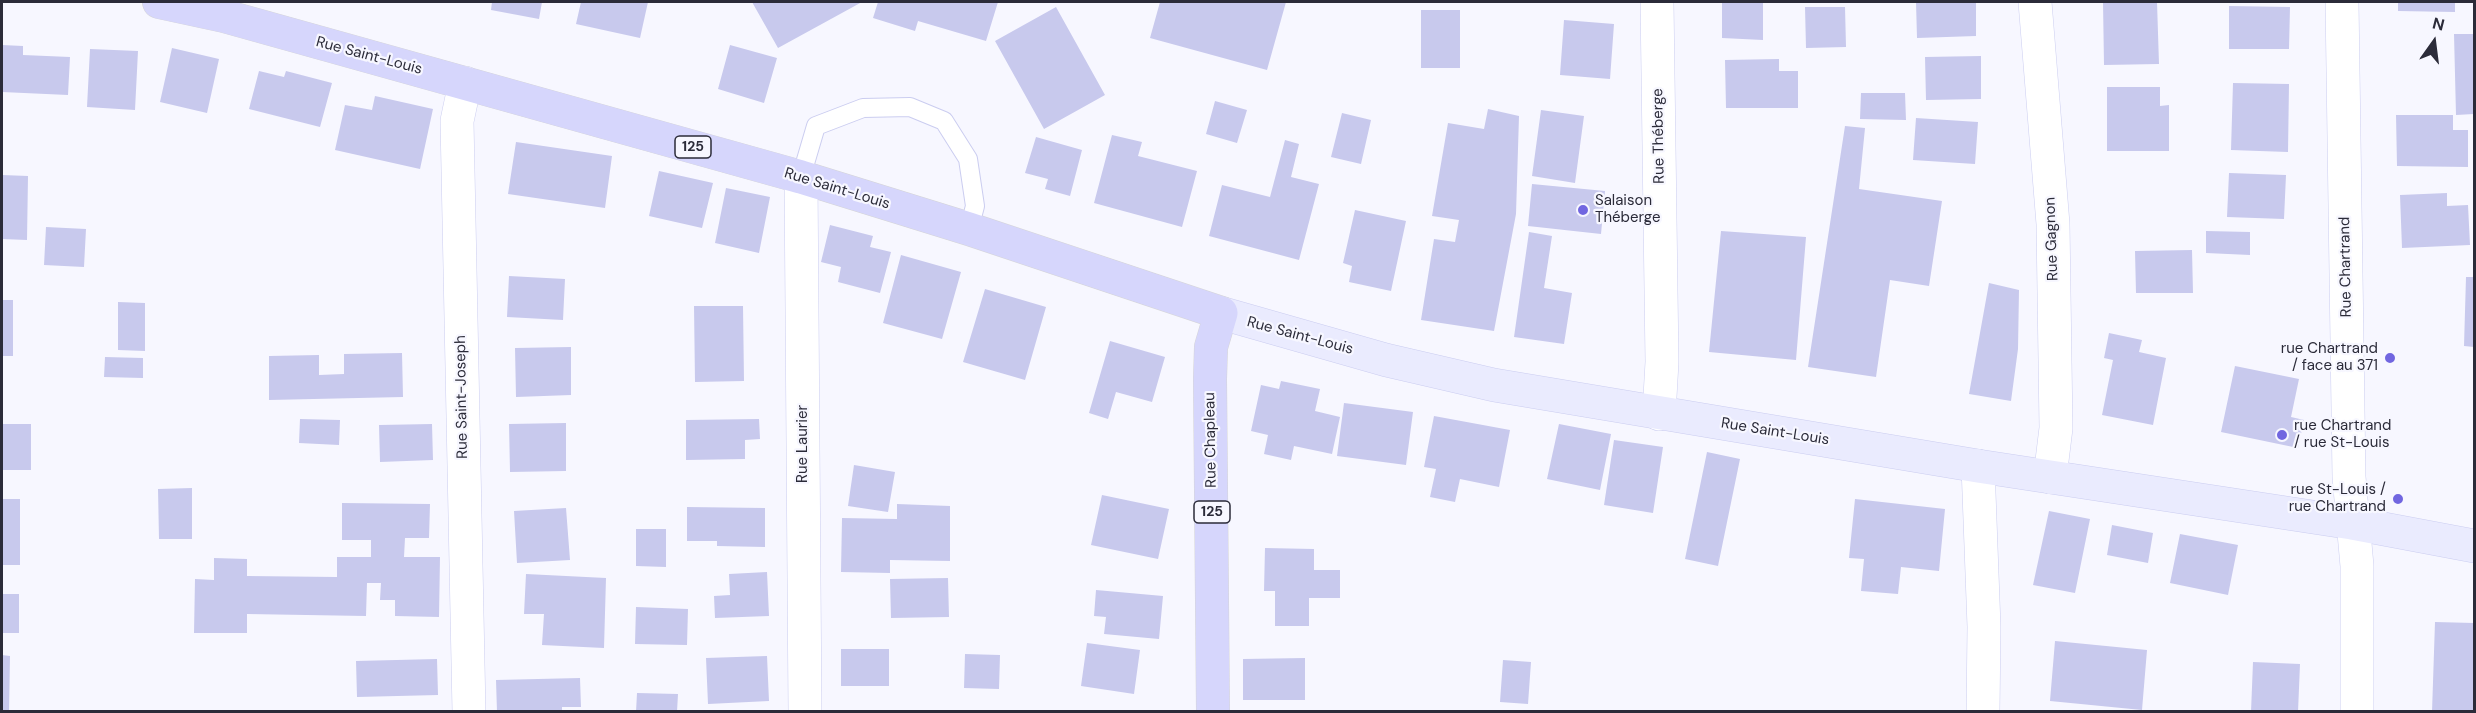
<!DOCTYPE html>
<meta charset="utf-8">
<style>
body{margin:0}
#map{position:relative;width:2476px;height:713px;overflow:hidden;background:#f7f7ff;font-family:"DM Sans",sans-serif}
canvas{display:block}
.frame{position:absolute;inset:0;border:3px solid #2b2b39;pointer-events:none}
.north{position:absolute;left:2404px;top:12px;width:60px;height:60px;-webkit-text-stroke:4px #f7f7ff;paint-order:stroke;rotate:14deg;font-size:16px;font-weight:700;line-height:24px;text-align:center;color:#2b2b39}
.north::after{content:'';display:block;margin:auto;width:21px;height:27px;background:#2b2b39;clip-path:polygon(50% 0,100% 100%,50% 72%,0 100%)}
</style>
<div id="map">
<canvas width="2476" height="713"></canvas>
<div class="frame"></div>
<div class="north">N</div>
</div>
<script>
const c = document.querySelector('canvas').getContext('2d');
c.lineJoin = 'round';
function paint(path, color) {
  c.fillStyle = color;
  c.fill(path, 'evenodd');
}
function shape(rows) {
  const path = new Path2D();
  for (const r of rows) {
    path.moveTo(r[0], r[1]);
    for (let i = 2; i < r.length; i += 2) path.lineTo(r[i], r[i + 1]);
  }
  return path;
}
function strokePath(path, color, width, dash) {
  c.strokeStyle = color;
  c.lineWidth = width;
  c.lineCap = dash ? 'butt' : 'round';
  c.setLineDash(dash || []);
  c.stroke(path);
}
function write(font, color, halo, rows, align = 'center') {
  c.font = font + ' "DM Sans",sans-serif';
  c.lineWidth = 4.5;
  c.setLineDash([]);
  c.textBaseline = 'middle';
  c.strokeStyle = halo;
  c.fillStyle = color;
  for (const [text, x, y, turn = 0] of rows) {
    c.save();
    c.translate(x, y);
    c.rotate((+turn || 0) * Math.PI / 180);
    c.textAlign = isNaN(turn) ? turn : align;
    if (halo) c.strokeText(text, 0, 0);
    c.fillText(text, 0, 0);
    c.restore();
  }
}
paint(shape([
 [492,2,542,2,539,19,491,10],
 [581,2,648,2,640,38,576,24],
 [752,2,862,2,778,48],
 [878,2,998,2,986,41,918,21,915,31,873,18],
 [1160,2,1286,2,1267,70,1150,38],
 [1722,2,1763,2,1763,40,1722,38],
 [1916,2,1976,2,1976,36,1917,38],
 [2103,2,2157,2,2159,64,2104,65],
 [2398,2,2455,2,2455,12,2398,11],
 [2229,6,2290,7,2289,49,2229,49],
 [1056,7,1105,95,1044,129,995,41],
 [1805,7,1845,7,1846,47,1806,48],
 [1421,10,1460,10,1460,68,1421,68],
 [1564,20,1614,24,1610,79,1560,75],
 [2454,34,2474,34,2474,114,2456,115],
 [2,45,23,46,23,55,70,57,68,95,2,92],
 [730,45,777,58,764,103,718,89],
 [172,48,219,59,207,113,160,102],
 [90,49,138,51,135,110,87,107],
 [1981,56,1981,99,1926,100,1925,57],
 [1779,59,1779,71,1798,71,1798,108,1726,108,1725,60],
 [259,71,284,77,286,71,332,83,320,127,249,109],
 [2233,83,2289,84,2288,152,2231,150],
 [2107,87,2160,87,2160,106,2169,105,2169,151,2107,151],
 [1861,93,1905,93,1906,120,1860,119],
 [375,96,433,109,420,169,335,150,345,105,372,110],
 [1215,101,1247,110,1237,143,1206,134],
 [1488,109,1519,116,1516,214,1494,331,1421,320,1434,239,1455,242,1459,220,1432,216,1448,123,1484,129],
 [1541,110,1584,116,1575,183,1532,176],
 [1342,113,1371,120,1361,164,1331,157],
 [2396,115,2453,115,2453,130,2468,130,2468,167,2397,166],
 [1916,118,1978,122,1975,164,1913,160],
 [1845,126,1865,128,1859,189,1942,201,1929,286,1890,280,1876,377,1808,367],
 [1112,135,1142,142,1138,156,1197,171,1182,227,1094,203],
 [1036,137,1082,150,1070,196,1045,189,1048,179,1025,173],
 [1285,140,1299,144,1291,177,1319,184,1299,260,1209,236,1222,185,1270,197],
 [516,142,612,156,605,208,508,194],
 [659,171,713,183,702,228,649,216],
 [2229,173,2286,175,2284,219,2227,217],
 [2,175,28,176,27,240,2,239],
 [1532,184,1605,191,1601,234,1528,226],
 [726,188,770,197,759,253,715,243],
 [2447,193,2447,206,2468,205,2470,245,2402,248,2400,195],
 [1355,210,1406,221,1391,291,1349,282,1352,266,1343,263],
 [830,225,873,236,870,247,891,252,880,293,838,282,841,267,821,262],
 [46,227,86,229,84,267,44,265],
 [1721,231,1806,237,1796,360,1709,352],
 [2206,231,2250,232,2250,255,2206,253],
 [1529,232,1552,236,1544,288,1572,293,1564,344,1514,337],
 [2192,250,2193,293,2136,293,2135,251],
 [901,255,961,272,942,339,883,323],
 [509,276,565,279,563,320,507,317],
 [2466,277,2474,277,2474,347,2464,346],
 [1989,283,2019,290,2018,349,2011,401,1969,394],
 [985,289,1046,307,1025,380,963,362],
 [2,300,13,300,13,356,2,356],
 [118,302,145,303,145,351,118,350],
 [694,306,743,306,744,381,695,382],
 [2109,333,2142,340,2139,352,2166,358,2153,425,2102,415,2113,360,2104,358],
 [1110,341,1165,357,1152,402,1116,392,1108,419,1089,413],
 [571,347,571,395,516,397,515,348],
 [402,353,403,397,269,400,269,356,319,355,319,375,344,374,344,354],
 [105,357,143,358,143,378,104,377],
 [2235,366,2299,379,2291,417,2304,420,2298,448,2221,432],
 [1281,381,1320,389,1315,411,1340,417,1332,454,1294,446,1291,460,1264,454,1268,435,1251,431,1261,385,1279,389],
 [1344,403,1413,412,1406,465,1337,456],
 [1434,416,1510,430,1499,487,1460,479,1455,502,1430,497,1436,469,1424,467],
 [300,419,340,420,339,445,299,443],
 [759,419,760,439,745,440,745,459,686,460,686,420],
 [566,423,566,471,510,472,509,424],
 [2,424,31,424,31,470,2,470],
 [432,424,433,460,380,462,379,425],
 [1559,424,1611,434,1600,490,1547,479],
 [1614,440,1663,447,1653,513,1604,505],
 [1707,452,1740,459,1718,566,1685,559],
 [854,465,895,472,888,512,848,506],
 [192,488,192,539,159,539,158,489],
 [1102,495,1169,509,1158,559,1091,545],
 [2,499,20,499,20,565,2,565],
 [1855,499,1945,509,1939,571,1901,567,1898,594,1861,591,1864,559,1849,558],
 [342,503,430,504,429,538,405,538,404,557,440,557,439,617,395,616,395,600,380,600,381,583,367,583,366,616,247,614,247,633,194,633,195,579,214,580,214,558,247,559,247,576,337,577,337,557,371,557,371,540,342,540],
 [897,504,950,506,950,561,890,560,890,573,841,572,842,518,897,519],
 [687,507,765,508,765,547,717,546,717,541,687,541],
 [566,508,570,560,517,563,514,511],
 [2049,511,2090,519,2075,593,2033,585],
 [2112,525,2153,533,2148,563,2107,555],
 [636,529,666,529,666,567,636,566],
 [2180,534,2238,545,2228,595,2170,583],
 [1265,548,1314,549,1314,570,1340,570,1340,598,1309,598,1309,626,1275,626,1275,591,1264,591],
 [767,572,769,616,715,618,714,596,730,595,729,574],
 [526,574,606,578,604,648,542,645,544,614,524,614],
 [948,578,949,617,891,618,890,579],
 [1096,590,1163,596,1159,639,1104,634,1106,617,1094,616],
 [2,594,19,594,19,633,2,633],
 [636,607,688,609,687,645,635,644],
 [2435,622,2474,623,2474,712,2432,712],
 [2055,641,2147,650,2142,710,2050,701],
 [1087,643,1140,650,1134,694,1081,686],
 [841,649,889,649,889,686,841,686],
 [965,654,1000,655,999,689,964,688],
 [2,655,10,656,9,712,2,712],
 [767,656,769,701,708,704,706,658],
 [1305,658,1305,700,1243,700,1243,659],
 [437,659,438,695,357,697,356,661],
 [1503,660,1531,662,1528,704,1500,702],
 [2253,662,2300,664,2298,712,2251,712],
 [580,678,581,707,562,707,562,712,497,712,496,680],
 [637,693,678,694,677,712,636,712]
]), '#c8c9ed');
const service = shape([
 [801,177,816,126,863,108,910,107,944,121,968,159,975,206,969,229]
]);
const minor = shape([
 [1657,2,1662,362,1659,414],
 [2035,2,2053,224,2056,428,2050,477],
 [2342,2,2349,477,2357,566,2357,712],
 [465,83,457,121,469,712],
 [801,177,805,712],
 [1978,466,1984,627,1983,712]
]);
const secondary = shape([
 [1221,313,1386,360,1494,385,1978,466,2352,523,2474,546]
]);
const primary = shape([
 [159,2,224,16,801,177,969,229,1221,313,1211,347,1210,379,1213,712]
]);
strokePath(service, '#cbcdf0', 20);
strokePath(minor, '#cbcdf0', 34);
strokePath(secondary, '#cbcdf0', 34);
strokePath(primary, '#d5d5d7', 34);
strokePath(service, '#fff', 18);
strokePath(minor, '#fff', 33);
strokePath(secondary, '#eaebfe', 33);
strokePath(primary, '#d6d6fc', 33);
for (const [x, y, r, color] of [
 [1583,210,6,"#7166e0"],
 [2390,358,6,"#7166e0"],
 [2282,435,6,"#7166e0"],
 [2398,499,6,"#7166e0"]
]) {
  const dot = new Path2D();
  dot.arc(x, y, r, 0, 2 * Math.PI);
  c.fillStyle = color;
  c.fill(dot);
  strokePath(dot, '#f7f7ff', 2);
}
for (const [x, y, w] of [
 [693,147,36],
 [1212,512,36]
]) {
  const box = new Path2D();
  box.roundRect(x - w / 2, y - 11, w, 22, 4.5);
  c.fillStyle = '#f7f7ff';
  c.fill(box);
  strokePath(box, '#2b2b39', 1.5);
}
write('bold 14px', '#2b2b39', null, [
 ["125",693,147],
 ["125",1212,512]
]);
write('15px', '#2b2b39', '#f7f7ff', [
 ["Rue Saint-Louis",369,56,15],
 ["Rue Théberge",1659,136,-91],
 ["Rue Saint-Louis",837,189,17],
 ["Rue Gagnon",2052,239,-92],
 ["Rue Chartrand",2346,267,-91],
 ["Rue Saint-Louis",1300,336,15],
 ["Rue Saint-Joseph",462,397,-91],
 ["Rue Saint-Louis",1775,432,9],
 ["Rue Chapleau",1211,440,-91],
 ["Rue Laurier",803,444,-90]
]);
write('15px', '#2b2b39', '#f7f7ff', [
 ["Salaison",1595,201],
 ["Théberge",1595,218],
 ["rue Chartrand",2378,349,"right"],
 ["/ face au 371",2378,366,"right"],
 ["rue Chartrand",2294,426],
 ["/ rue St-Louis",2294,443],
 ["rue St-Louis /",2386,490,"right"],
 ["rue Chartrand",2386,507,"right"]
], 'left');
</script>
